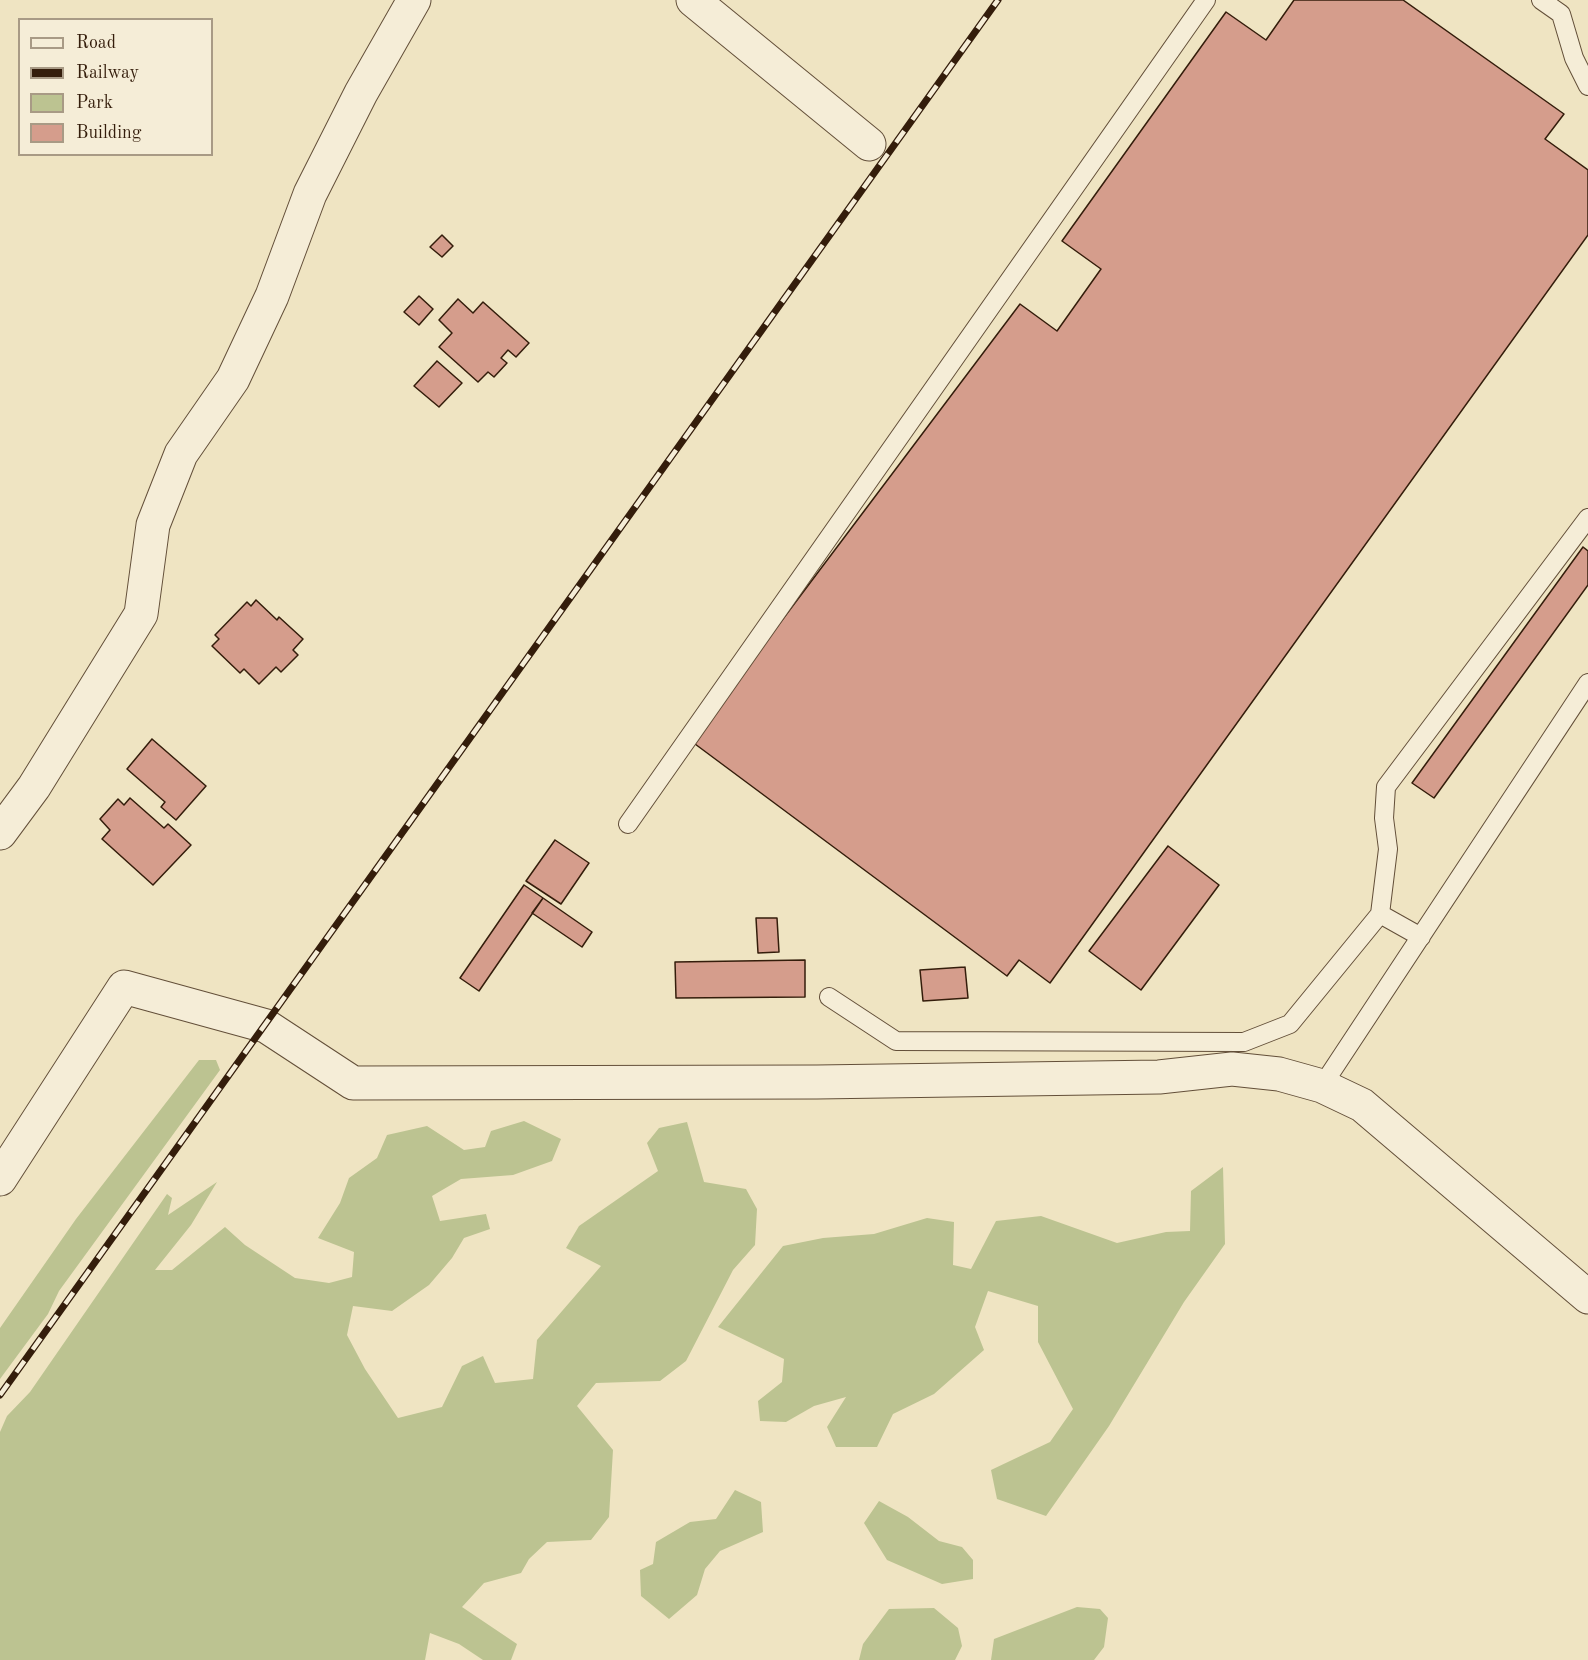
<!DOCTYPE html>
<style>
body{margin:0}
#map{position:relative;width:1588px;height:1660px;overflow:hidden;background:#efe4c2;font-family:"Old Standard TT",serif}
canvas{display:block}
.legend{position:absolute;left:18px;top:18px;width:195px;height:138px;box-sizing:border-box;background:#f5edd7;border:2px solid #a89a85;margin:0;padding:8px 10px;list-style:none;font-size:18px;color:#341d0b}
.legend li{display:flex;align-items:center;gap:12px;height:30px}
.legend b{width:30px;border:2px solid #a89a85}
</style>
<div id="map">
<canvas width="1588" height="1660"></canvas>
<ul class="legend">
<li><b style="height:8px;background:#f5edd7"></b>Road</li>
<li><b style="height:8px;background:#341d0b"></b>Railway</li>
<li><b style="height:16px;background:#bcc391"></b>Park</li>
<li><b style="height:16px;background:#d59d8c"></b>Building</li>
</ul>
</div>
<script>
const c = document.querySelector('canvas').getContext('2d');
c.lineJoin = 'round';
function paint(path, color) {
  c.fillStyle = color;
  c.fill(path, 'evenodd');
}
function shape(rows) {
  const path = new Path2D();
  for (const r of rows) {
    path.moveTo(r[0], r[1]);
    for (let i = 2; i < r.length; i += 2) path.lineTo(r[i], r[i + 1]);
  }
  return path;
}
function strokePath(path, color, width, dash) {
  c.strokeStyle = color;
  c.lineWidth = width;
  c.lineCap = dash ? 'butt' : 'round';
  c.setLineDash(dash || []);
  c.stroke(path);
}
paint(shape([
 [199,1060,216,1060,220,1070,59,1291,48,1314,0,1379,0,1328,76,1219],
 [524,1121,561,1139,552,1161,513,1175,461,1179,432,1196,440,1221,486,1214,490,1229,464,1238,452,1258,429,1285,392,1311,353,1306,347,1335,365,1369,398,1418,442,1407,462,1366,483,1356,495,1383,533,1379,537,1340,601,1266,566,1248,579,1226,658,1171,647,1143,659,1128,687,1122,704,1182,746,1189,757,1209,755,1245,733,1270,686,1361,660,1381,596,1383,577,1406,613,1450,609,1517,591,1540,547,1542,529,1559,521,1573,484,1583,462,1607,517,1644,511,1660,483,1660,459,1644,430,1633,425,1660,0,1660,0,1432,7,1416,30,1392,167,1194,172,1198,168,1215,217,1182,191,1225,155,1270,172,1270,225,1227,245,1245,295,1278,329,1283,352,1277,354,1252,318,1238,340,1203,349,1178,377,1158,387,1135,427,1126,464,1150,485,1147,491,1131],
 [1223,1167,1225,1244,1184,1302,1109,1426,1046,1516,997,1499,991,1470,1050,1442,1073,1409,1038,1342,1038,1306,988,1291,975,1327,984,1350,934,1394,893,1414,877,1447,836,1447,827,1427,846,1397,814,1406,786,1422,760,1421,758,1401,782,1382,784,1359,718,1327,783,1246,823,1238,874,1234,927,1218,954,1222,953,1265,971,1269,996,1221,1041,1216,1117,1243,1166,1232,1190,1231,1191,1191],
 [735,1490,761,1502,763,1532,720,1551,705,1569,697,1595,669,1619,641,1596,640,1570,653,1564,656,1542,690,1522,716,1519],
 [879,1501,908,1517,939,1541,962,1547,973,1560,973,1579,942,1584,887,1560,864,1523],
 [1077,1607,1100,1609,1108,1618,1104,1647,1094,1660,991,1660,994,1639],
 [934,1608,958,1628,962,1646,955,1660,859,1660,863,1644,889,1609]
]), '#bcc391');
const building = shape([
 [1294,0,1403,0,1564,114,1545,139,1588,170,1588,235,1050,983,1019,960,1007,976,691,741,1020,304,1057,331,1101,269,1062,241,1226,12,1266,40,1294,0],
 [442,235,453,246,442,257,430,247,442,235],
 [419,296,433,309,419,325,404,312,419,296],
 [458,299,473,313,483,302,529,343,516,357,508,350,501,358,507,363,494,377,488,372,478,382,439,347,452,333,439,320,458,299],
 [437,361,462,383,439,407,414,386,437,361],
 [1583,547,1588,551,1588,585,1434,798,1412,783,1583,547],
 [256,600,277,620,279,617,303,639,293,650,298,655,281,672,276,667,259,684,244,669,240,673,212,646,219,639,215,635,247,602,251,606,256,600],
 [152,739,206,786,176,820,161,807,165,802,127,769,152,739],
 [130,798,164,828,168,824,191,845,153,885,102,839,110,830,100,819,118,799,124,805,130,798],
 [555,840,589,863,561,904,526,881,555,840],
 [1168,846,1219,885,1141,990,1089,951,1168,846],
 [524,885,543,898,479,991,460,978,524,885],
 [543,898,592,932,582,947,532,913,543,898],
 [756,918,777,918,779,952,758,953,756,918],
 [805,960,805,997,676,998,675,962,805,960],
 [965,967,968,998,923,1001,920,970,965,967]
]);
paint(building, '#d59d8c');
strokePath(building, '#341d0b', 1.5);
const lane = shape([
 [1541,0,1561,14,1574,58,1588,86],
 [628,824,1206,0],
 [1421,937,1380,914,1388,849,1384,818,1386,787,1588,518],
 [829,997,896,1041,1244,1042,1290,1024,1380,914],
 [1322,1086,1588,683]
]);
const street = shape([
 [693,0,869,144],
 [0,833,34,787,141,614,153,525,181,454,233,379,272,296,310,194,361,93,414,0],
 [0,1179,124,987,266,1026,353,1083,817,1082,1159,1077,1232,1069,1279,1074,1322,1086,1362,1105,1588,1297]
]);
strokePath(lane, '#634f39', 20);
strokePath(street, '#634f39', 35);
strokePath(lane, '#f5edd7', 18);
strokePath(street, '#f5edd7', 33);
const rail = shape([
 [0,1395,998,0]
]);
strokePath(rail, '#341d0b', 7);
strokePath(rail, '#f5edd7', 4.5, [14]);
</script>
